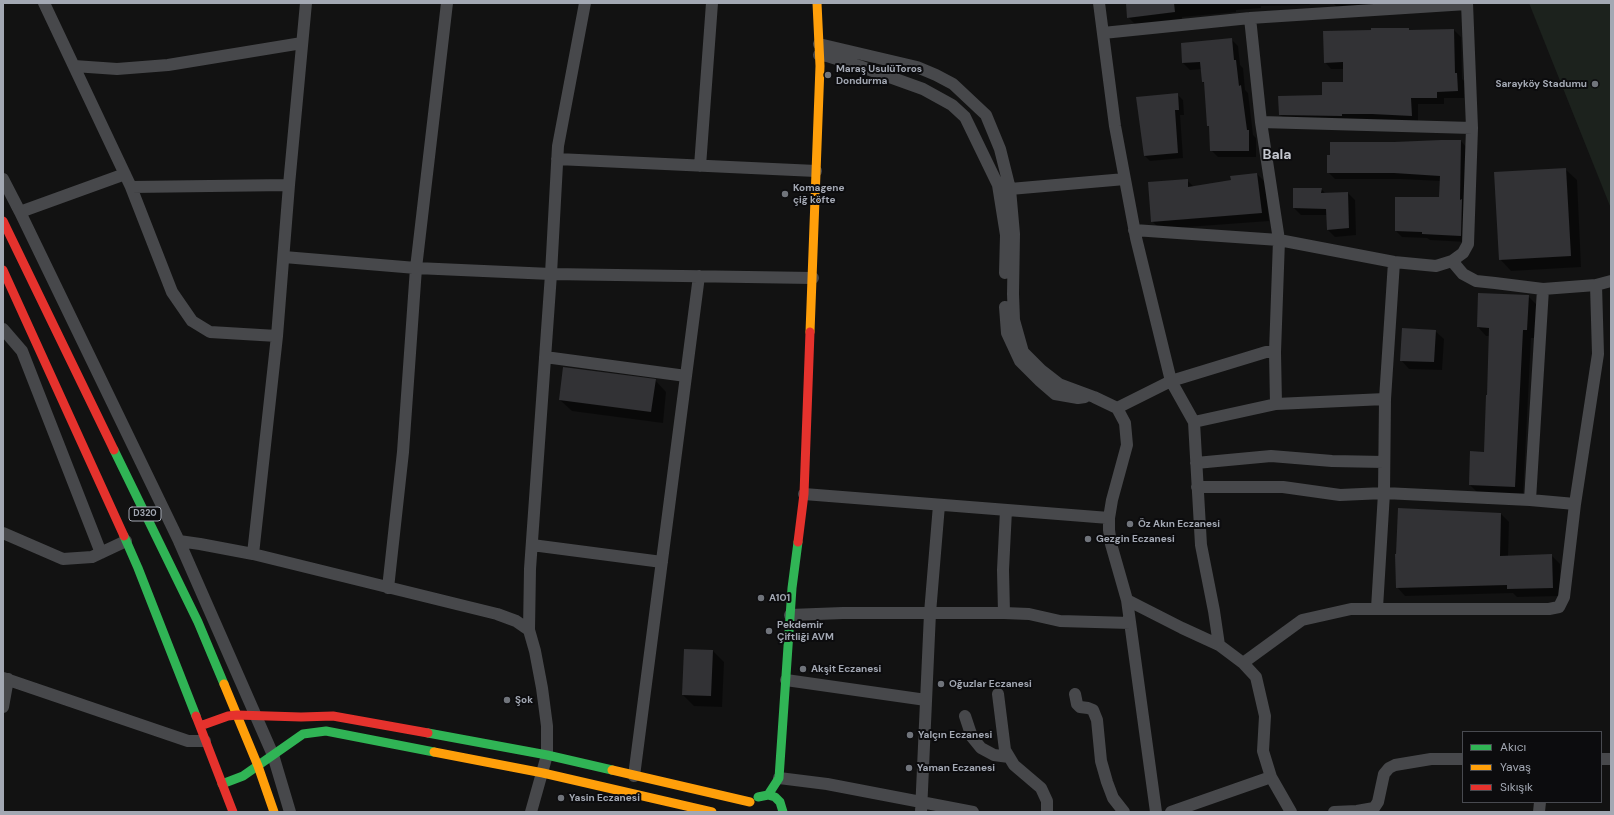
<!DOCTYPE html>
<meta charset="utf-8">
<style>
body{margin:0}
#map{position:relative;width:1614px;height:815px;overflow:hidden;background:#121212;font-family:"DM Sans",sans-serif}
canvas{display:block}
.frame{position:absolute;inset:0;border:4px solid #a3a8b3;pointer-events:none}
.legend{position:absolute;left:1462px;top:731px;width:140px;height:72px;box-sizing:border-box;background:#0c0c0e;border:1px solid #484a50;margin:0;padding:5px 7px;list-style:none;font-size:12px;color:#a3a8b3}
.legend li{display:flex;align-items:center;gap:8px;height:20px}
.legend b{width:20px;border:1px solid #484a50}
</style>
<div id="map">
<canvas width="1614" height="815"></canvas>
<div class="frame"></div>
<ul class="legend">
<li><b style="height:5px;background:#30b455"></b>Akıcı</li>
<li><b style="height:5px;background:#ff9f0a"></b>Yavaş</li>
<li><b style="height:5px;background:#e5322d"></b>Sıkışık</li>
</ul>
</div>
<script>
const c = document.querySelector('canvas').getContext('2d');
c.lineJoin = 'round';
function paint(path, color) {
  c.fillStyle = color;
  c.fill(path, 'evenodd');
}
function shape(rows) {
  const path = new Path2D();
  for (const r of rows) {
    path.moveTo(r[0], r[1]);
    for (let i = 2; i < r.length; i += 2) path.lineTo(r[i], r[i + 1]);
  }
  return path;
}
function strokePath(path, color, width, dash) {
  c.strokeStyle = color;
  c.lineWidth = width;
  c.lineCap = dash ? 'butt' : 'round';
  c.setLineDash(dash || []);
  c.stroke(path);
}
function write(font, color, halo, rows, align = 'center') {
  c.font = font + ' "DM Sans",sans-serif';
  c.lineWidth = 4;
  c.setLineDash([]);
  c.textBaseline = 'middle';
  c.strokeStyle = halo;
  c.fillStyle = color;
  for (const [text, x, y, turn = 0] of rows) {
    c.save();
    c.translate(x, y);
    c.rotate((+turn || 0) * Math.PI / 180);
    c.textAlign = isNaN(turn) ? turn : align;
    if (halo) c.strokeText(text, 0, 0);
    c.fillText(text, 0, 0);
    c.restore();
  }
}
paint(shape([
 [1529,3,1611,3,1611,207,1610,206]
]), '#1c221d');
paint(shape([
 [1127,3,1309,3,1310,5,1261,6,1261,8,1236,10,1236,12,1182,17,1182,20,1136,25,1128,17],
 [1333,3,1377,3,1377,6,1337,7],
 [1408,29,1411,31,1454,30,1461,37,1462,79,1464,81,1464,98,1444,98,1444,104,1418,104,1418,122,1287,121,1280,115,1323,96,1344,83,1344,69,1331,69,1325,62],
 [1231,39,1238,46,1240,65,1243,68,1245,90,1248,93,1253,135,1256,138,1256,157,1218,157,1211,150,1210,128,1208,125,1205,84,1203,82,1202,69,1190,70,1183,63,1182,44],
 [1177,94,1183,100,1184,115,1180,115,1183,158,1150,161,1145,156],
 [1461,141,1467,148,1467,242,1430,240,1427,238,1402,237,1396,231,1396,198,1440,198,1441,181,1401,179,1335,179,1328,172],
 [1565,169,1577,180,1581,267,1511,271,1500,259],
 [1257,174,1265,182,1269,221,1160,229,1152,221,1187,180,1194,187,1232,181],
 [1321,189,1325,193,1348,193,1355,200,1356,235,1335,237,1328,230,1327,215,1301,215,1294,208],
 [1528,296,1537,305,1535,338,1531,338,1523,495,1478,493,1470,485,1485,453,1490,336,1486,336,1478,327],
 [1435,331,1444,339,1442,370,1409,369,1401,360],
 [655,380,666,392,663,423,572,411,560,400],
 [1501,514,1509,522,1508,556,1552,556,1560,564,1561,596,1517,597,1513,593,1405,596,1397,587],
 [713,651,724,662,722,707,694,706,683,695]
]), '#0007');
paint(shape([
 [1126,3,1174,3,1175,12,1127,18],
 [1371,28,1409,28,1409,30,1454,29,1455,73,1457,73,1458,91,1437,92,1437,98,1411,98,1412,116,1372,114,1342,114,1342,116,1279,115,1278,96,1322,95,1322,82,1343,82,1343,62,1324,63,1323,31,1371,30],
 [1232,38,1234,60,1236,60,1239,86,1241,85,1247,130,1249,130,1249,151,1210,151,1209,126,1207,126,1204,82,1202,82,1200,62,1182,63,1181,43],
 [1178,93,1179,110,1175,110,1178,153,1144,156,1136,97],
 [1441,140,1461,140,1460,200,1462,199,1461,236,1422,234,1422,232,1395,231,1395,197,1439,197,1440,176,1394,173,1327,173,1327,155,1330,155,1330,142,1394,142],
 [1566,168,1571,256,1499,260,1494,172],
 [1257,173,1262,213,1151,222,1148,182,1188,179,1188,187,1231,180,1230,176],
 [1293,188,1322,188,1321,193,1348,192,1349,228,1327,230,1326,209,1293,208],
 [1478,293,1529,295,1527,330,1523,330,1515,487,1469,485,1470,451,1484,452,1486,395,1487,395,1489,328,1477,327],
 [1402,328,1436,330,1434,362,1400,361],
 [563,367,656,379,651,412,559,400],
 [1398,508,1501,513,1500,556,1552,554,1553,588,1507,589,1507,585,1396,588,1395,554,1396,554],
 [684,649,713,650,711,696,682,695]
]), '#323235');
strokePath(shape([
 [44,3,131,187,172,292,192,321,210,332,277,336],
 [1099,3,1115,126,1136,238,1171,381,1194,422,1201,545,1214,611,1219,645],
 [1250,18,1261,122,1279,240,1275,352,1276,404],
 [1103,33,1250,18,1467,4],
 [819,44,917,67,936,75,953,84,986,115,1000,149,1010,189,1014,234,1013,294,1014,320,1023,352,1041,370,1059,384,1094,397,1117,408,1125,423,1127,445,1112,500,1109,518,1109,530,1111,544,1127,600,1156,812],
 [819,55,827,56,859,66,923,89,952,105,965,117,998,185,1006,235,1005,273],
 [74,66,117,69,168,65,302,43],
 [1261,122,1472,128],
 [557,159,816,171],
 [700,166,712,3],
 [3,179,20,212,179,541,273,755,290,812],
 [131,187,289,185],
 [1010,189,1125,179],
 [20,212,125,174],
 [1134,230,1279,240,1394,262,1436,266,1452,261,1463,253,1468,244,1472,128,1467,3],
 [284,257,416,268,551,274,813,278],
 [1452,261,1463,274,1476,281,1495,283,1543,289,1596,285,1611,281],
 [1005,307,1007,333,1020,361,1040,381,1055,394,1078,398,1085,397],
 [3,329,22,351,101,553],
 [545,357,686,376],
 [1117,408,1171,381,1266,352,1275,352],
 [1194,422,1276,404,1385,399],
 [1196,463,1271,456,1332,461,1384,462],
 [1197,487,1283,487,1340,495,1384,493,1530,500,1543,289],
 [804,494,1109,518],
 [1575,504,1598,354,1596,285],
 [3,533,63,559,92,557,126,541],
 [179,541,200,544,253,554,497,614,516,621,529,630],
 [532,545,662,562],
 [253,554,277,336,289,185,306,3],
 [388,588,403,452,416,268,447,3],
 [1127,600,1182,628,1219,645,1243,663,1256,677,1265,716,1263,751,1271,777,1291,812],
 [1377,608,1384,493,1385,399,1394,262],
 [1004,613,1003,570,1006,510],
 [790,615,843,613,1004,613,1029,614,1060,621,1130,623],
 [1243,663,1302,620,1351,609,1549,609,1559,607,1564,597,1575,504,1530,500],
 [3,678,188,741,205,741],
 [786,680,926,700],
 [998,694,1005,750,1014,765,1041,788,1047,801,1047,812],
 [1075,694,1077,704,1080,707,1088,708,1093,710,1097,720,1101,761,1107,782,1113,798,1124,812],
 [3,707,8,679],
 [965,716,972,737,981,748,994,755,1009,757],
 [1601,759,1611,759],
 [634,776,699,276],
 [779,778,827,784,973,812],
 [531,812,547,755,547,726,542,688,535,651,529,630,530,569,551,274,558,146,585,3],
 [921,812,930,613,939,505],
 [1171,812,1271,777],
 [1334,812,1357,811,1374,808,1378,802,1384,774,1389,768,1395,765,1431,759,1463,759],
 [1539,812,1540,802]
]), '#47484b', 12);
strokePath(shape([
 [114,450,198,622,224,684],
 [124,536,138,568,196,716],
 [428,733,547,755,612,770],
 [222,784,243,776,303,734,326,731,434,752],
 [768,795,779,778,792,588,798,542],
 [758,797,768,795,775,797,780,802,783,812]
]), '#30b455', 9);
strokePath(shape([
 [810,332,820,66,817,3],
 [224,684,258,766,274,812],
 [434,752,543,773,712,812],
 [612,770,750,802]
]), '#ff9f0a', 9);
strokePath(shape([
 [3,221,114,450],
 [3,270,124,536],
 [798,542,804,494,810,332],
 [196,716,233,812],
 [200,726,228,716,237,715,301,717,333,716,428,733]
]), '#e5322d', 9);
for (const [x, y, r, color] of [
 [828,75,4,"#70747b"],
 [1595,84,4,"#70747b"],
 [785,194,4,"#70747b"],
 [1130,524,4,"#70747b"],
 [1088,539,4,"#70747b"],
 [761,598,4,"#70747b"],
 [769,631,4,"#70747b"],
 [803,669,4,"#70747b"],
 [941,684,4,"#70747b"],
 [507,700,4,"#70747b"],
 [910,735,4,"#70747b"],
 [909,768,4,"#70747b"],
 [561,798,4,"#70747b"]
]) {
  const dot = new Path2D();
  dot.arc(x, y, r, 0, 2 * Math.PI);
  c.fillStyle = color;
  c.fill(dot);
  strokePath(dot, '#0c0c0e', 1.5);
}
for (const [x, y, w] of [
 [145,514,32]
]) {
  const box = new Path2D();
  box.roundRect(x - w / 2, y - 7, w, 14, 3);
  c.fillStyle = '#0c0c0e';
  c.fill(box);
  strokePath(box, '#a3a8b3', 1);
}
write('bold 9px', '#a3a8b3', null, [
 ["D320",145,514]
]);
write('bold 10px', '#a3a8b3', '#0c0c0e', [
 ["Maraş UsulüToros",836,69],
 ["Dondurma",836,81],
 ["Sarayköy Stadumu",1587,84,"right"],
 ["Komagene",793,188],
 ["çiğ köfte",793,200],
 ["Öz Akın Eczanesi",1138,524],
 ["Gezgin Eczanesi",1096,539],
 ["A101",769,598],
 ["Pekdemir",777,625],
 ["Çiftliği AVM",777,637],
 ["Akşit Eczanesi",811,669],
 ["Oğuzlar Eczanesi",949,684],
 ["Şok",515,700],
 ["Yalçın Eczanesi",918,735],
 ["Yaman Eczanesi",917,768],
 ["Yasin Eczanesi",569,798]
], 'left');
write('bold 14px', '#c4c7cf', '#0c0c0e', [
 ["Bala",1277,155]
]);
</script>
